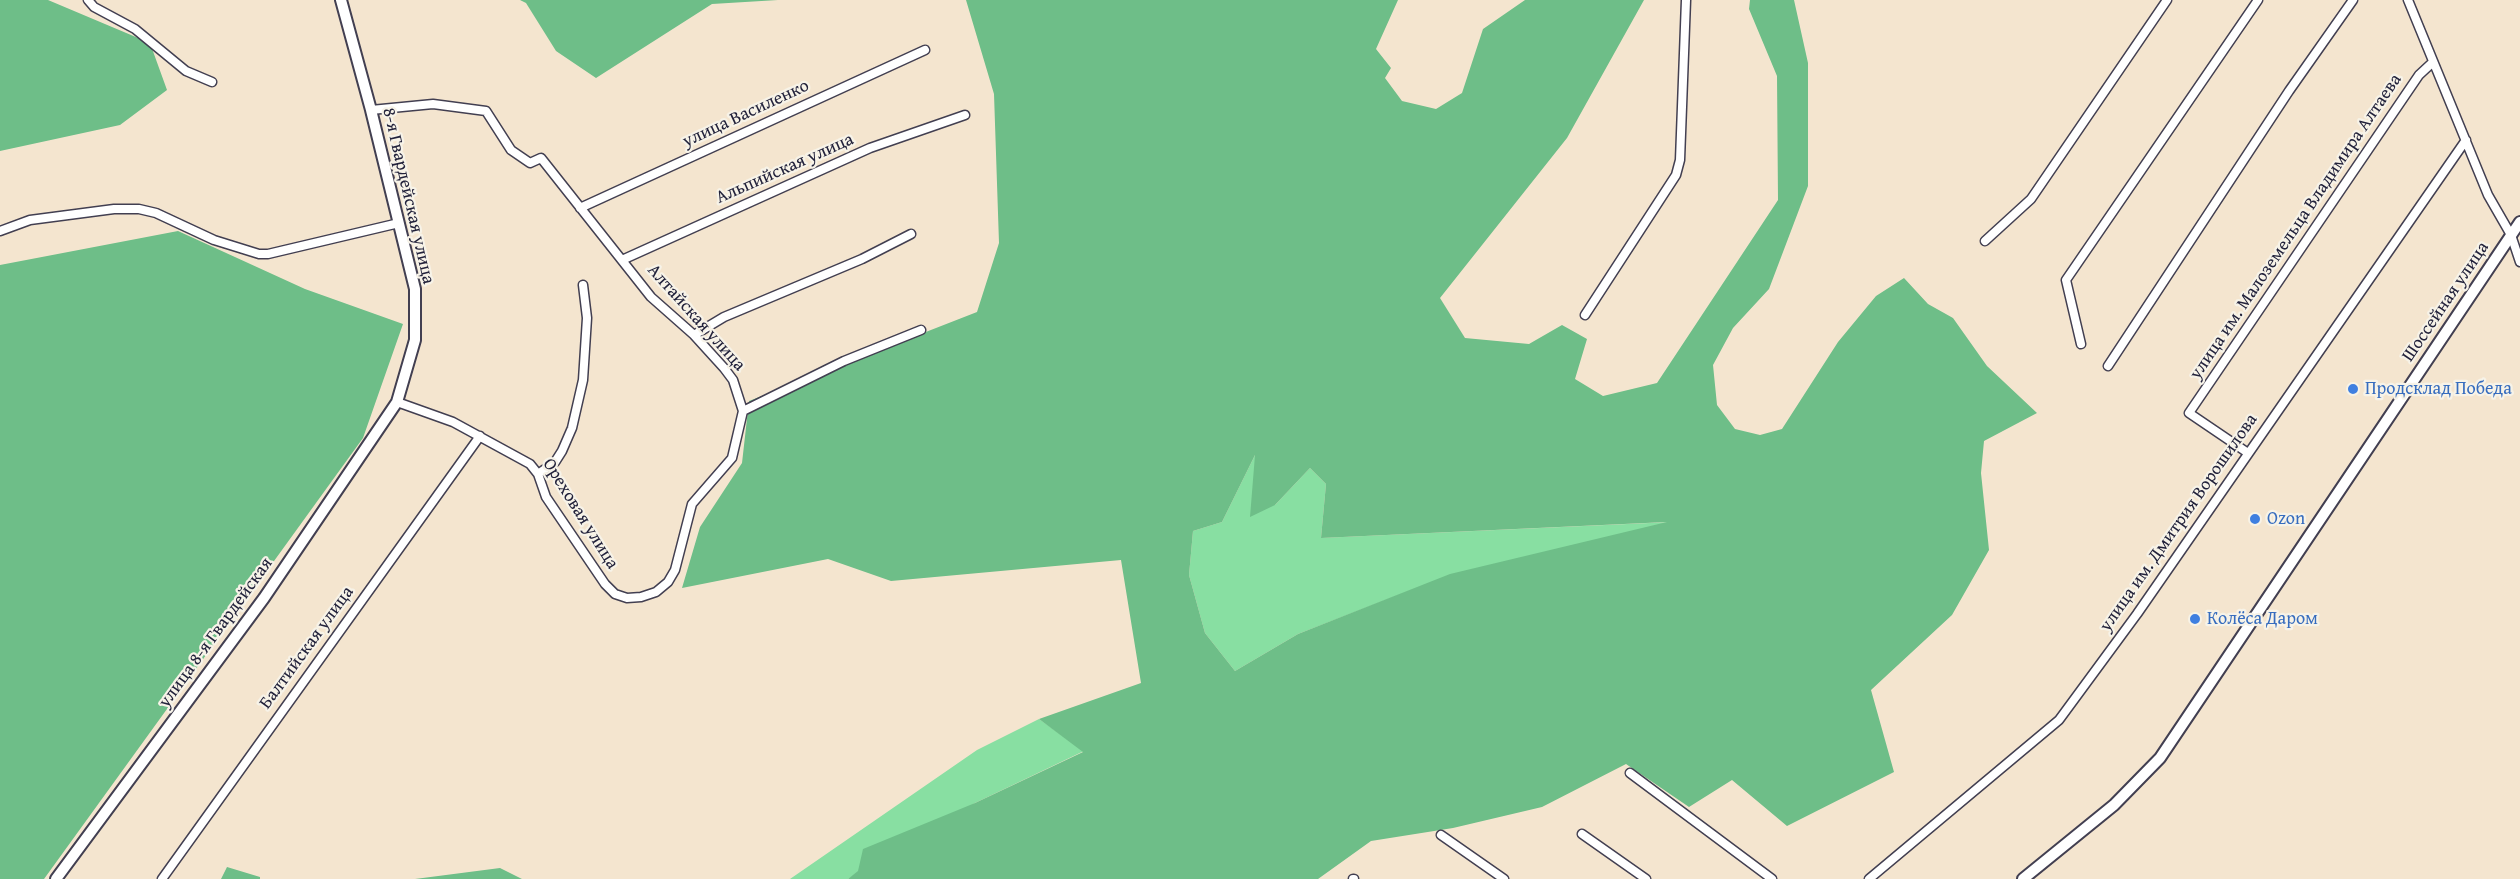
<!DOCTYPE html>
<meta charset="utf-8">
<style>
body{margin:0}
canvas{display:block;background:#f4e5cf}
</style>
<canvas width="2520" height="879"></canvas>
<script>
const c = document.querySelector('canvas').getContext('2d');
c.lineJoin = 'round';
function paint(path, color) {
  c.fillStyle = color;
  c.fill(path, 'evenodd');
}
function shape(rows) {
  const path = new Path2D();
  for (const r of rows) {
    path.moveTo(r[0], r[1]);
    for (let i = 2; i < r.length; i += 2) path.lineTo(r[i], r[i + 1]);
  }
  return path;
}
function strokePath(path, color, width, dash) {
  c.strokeStyle = color;
  c.lineWidth = width;
  c.lineCap = dash ? 'butt' : 'round';
  c.setLineDash(dash || []);
  c.stroke(path);
}
function write(font, color, halo, rows, align = 'center') {
  c.font = font + ' "Gentium Book Plus",serif';
  c.lineWidth = 4.5;
  c.setLineDash([]);
  c.textBaseline = 'middle';
  c.strokeStyle = halo;
  c.fillStyle = color;
  for (const [text, x, y, turn = 0] of rows) {
    c.save();
    c.translate(x, y);
    c.rotate((+turn || 0) * Math.PI / 180);
    c.textAlign = isNaN(turn) ? turn : align;
    if (halo) c.strokeText(text, 0, 0);
    c.fillText(text, 0, 0);
    c.restore();
  }
}
paint(shape([
 [1256,453,1275,505,1310,468,1326,484,1321,538,1671,522,1450,575,1298,634,1235,671,1205,633,1189,575,1193,531,1222,522],
 [1039,719,1084,751,975,803,848,879,790,879,977,750]
]), '#88dfa2');
paint(shape([
 [0,0,48,0,150,43,167,90,120,125,0,151],
 [520,0,778,0,712,4,596,78,556,51,526,3],
 [966,0,1398,0,1376,49,1391,68,1385,78,1402,101,1436,109,1462,93,1483,29,1525,0,1644,0,1567,138,1440,298,1465,338,1529,344,1562,325,1587,339,1575,379,1603,396,1657,383,1778,200,1777,76,1749,9,1750,0,1794,0,1808,63,1808,186,1769,289,1733,328,1713,365,1717,405,1735,429,1760,435,1782,429,1838,342,1876,296,1904,278,1928,304,1953,318,1987,366,2037,413,1984,441,1981,473,1989,550,1952,615,1871,690,1894,772,1787,826,1732,780,1689,807,1626,764,1542,807,1453,828,1371,841,1318,879,848,879,858,871,863,849,975,803,1083,752,1039,719,1141,683,1121,560,891,581,828,559,682,588,700,527,742,463,749,401,977,312,999,243,994,94],
 [1255,455,1250,517,1275,505,1310,468,1326,484,1321,538,1667,522,1450,574,1298,634,1235,671,1205,633,1189,575,1193,531,1222,522],
 [178,231,305,289,403,324,363,438,44,879,0,879,0,265],
 [227,867,260,877,260,879,221,879],
 [500,868,522,879,415,879]
]), '#6ebe88');
const minor = shape([
 [88,0,94,7,135,29,186,71,212,82],
 [2408,0,2488,195,2511,235,2520,262],
 [371,110,433,104,486,111,511,150,530,163,541,158,651,297,694,335,724,368,733,380,743,411,732,458,692,504,675,570,668,582,656,592,641,597,627,598,615,594,605,584,546,497,538,474,530,464,453,422,397,402],
 [580,208,925,50],
 [0,231,30,220,114,209,139,209,156,213,214,240,259,254,268,254,399,223],
 [1985,241,2031,199,2167,0],
 [622,260,870,148,965,115],
 [1585,315,1676,175,1680,160,1686,0],
 [694,335,724,317,862,259,911,234],
 [2081,344,2066,280,2258,0],
 [2108,366,2289,91,2353,0],
 [743,411,844,361,921,330],
 [2248,453,2189,413,2419,75,2433,62],
 [538,474,555,462,562,451,572,428,583,380,587,318,583,285],
 [1630,773,1772,879],
 [1582,834,1646,879],
 [1441,835,1504,879],
 [162,879,480,436],
 [1353,879,1354,879],
 [1869,879,2059,720,2137,614,2466,140]
]);
const tertiary = shape([
 [56,879,264,598,397,402,415,340,415,289,371,110,341,0],
 [2023,879,2114,805,2160,758,2520,222]
]);
strokePath(minor, '#423f51', 11);
strokePath(tertiary, '#423f51', 14);
strokePath(minor, '#fff', 8);
strokePath(tertiary, '#fff', 10);
for (const [x, y, r, color] of [
 [2353,389,6,"#3f7fe0"],
 [2255,519,6,"#3f7fe0"],
 [2195,619,6,"#3f7fe0"]
]) {
  const dot = new Path2D();
  dot.arc(x, y, r, 0, 2 * Math.PI);
  c.fillStyle = color;
  c.fill(dot);
  strokePath(dot, '#f7f3e8', 2);
}
write('18px', '#22223b', '#f7f3e8', [
 ["улица Василенко",746,114,-25],
 ["Альпийская улица",785,169,-24],
 ["8-я Гвардейская улица",408,196,77],
 ["улица им. Малоземельца Владимира Алтаева",2296,227,-56],
 ["Шоссейная улица",2446,302,-56],
 ["Алтайская улица",696,318,48],
 ["Ореховая улица",580,514,58],
 ["улица им. Дмитрия Ворошилова",2179,523,-55],
 ["улица 8-я Гвардейская",216,633,-54],
 ["Балтийская улица",307,648,-54]
]);
write('18px', '#366cbe', '#f7f3e8', [
 ["Продсклад Победа",2365,389],
 ["Ozon",2267,519],
 ["Колёса Даром",2207,619]
], 'left');
</script>
